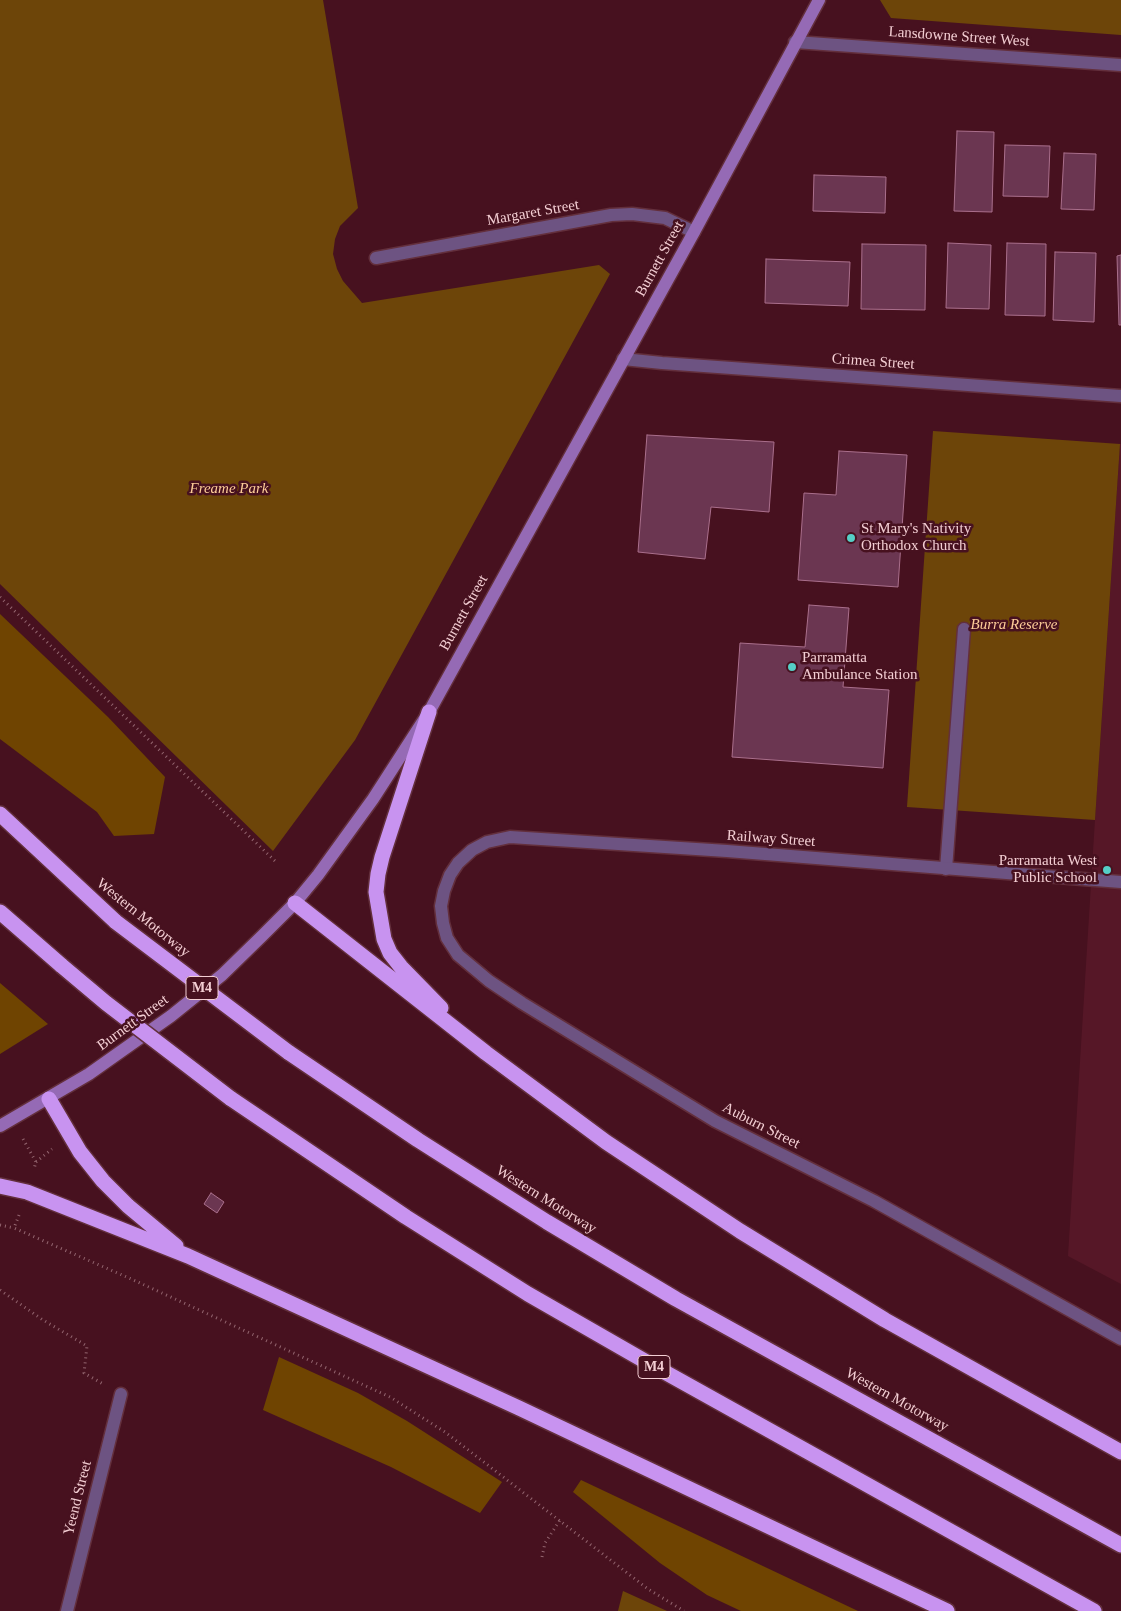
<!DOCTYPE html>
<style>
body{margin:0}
canvas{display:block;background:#47111f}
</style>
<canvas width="1121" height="1611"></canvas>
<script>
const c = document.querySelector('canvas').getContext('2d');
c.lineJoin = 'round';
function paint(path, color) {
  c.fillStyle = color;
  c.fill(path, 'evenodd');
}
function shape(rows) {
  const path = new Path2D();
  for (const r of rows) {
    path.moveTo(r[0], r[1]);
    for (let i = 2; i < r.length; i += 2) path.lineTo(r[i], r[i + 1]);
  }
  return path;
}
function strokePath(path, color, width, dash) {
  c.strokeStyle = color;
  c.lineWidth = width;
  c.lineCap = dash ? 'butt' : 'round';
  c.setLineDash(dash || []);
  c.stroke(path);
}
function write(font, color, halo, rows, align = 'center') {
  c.font = font + ' "Times New Roman",serif';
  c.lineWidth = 5;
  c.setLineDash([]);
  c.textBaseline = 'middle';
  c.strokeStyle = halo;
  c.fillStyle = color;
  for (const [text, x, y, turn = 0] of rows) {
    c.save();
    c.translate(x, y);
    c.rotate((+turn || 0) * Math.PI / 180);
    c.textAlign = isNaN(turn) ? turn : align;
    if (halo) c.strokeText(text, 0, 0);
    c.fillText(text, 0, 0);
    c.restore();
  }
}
paint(shape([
 [1120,444,1121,444,1121,1284,1068,1256,1095,820]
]), '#561727');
paint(shape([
 [0,0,323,0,358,208,340,226,335,239,333,254,337,269,343,281,362,303,599,265,610,274,355,740,273,851,0,584],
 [880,0,1121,0,1121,35,891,18],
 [933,431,1120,444,1095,820,907,807],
 [623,1591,667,1611,618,1611]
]), '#6d4509');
paint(shape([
 [0,614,108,717,165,777,154,834,114,836,97,812,0,739],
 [0,983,48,1024,0,1054],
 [279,1357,358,1393,407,1421,502,1482,480,1513,391,1467,263,1410],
 [581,1480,858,1611,741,1611,707,1595,660,1563,573,1492]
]), '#6f4401');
const building = shape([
 [957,131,994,132,992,212,954,211,957,131],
 [1005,145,1050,146,1048,197,1003,196,1005,145],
 [1064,153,1096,154,1094,210,1061,209,1064,153],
 [814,175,886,177,885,213,813,211,814,175],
 [948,243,991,245,989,309,946,308,948,243],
 [1007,243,1046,244,1045,316,1005,315,1007,243],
 [862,244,926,245,925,310,861,309,862,244],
 [1055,252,1096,253,1094,322,1053,320,1055,252],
 [1121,255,1121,325,1119,325,1117,256,1121,255],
 [766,259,850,262,848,306,765,303,766,259],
 [647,435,774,442,769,512,711,507,705,559,638,552,647,435],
 [839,451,907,455,898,587,798,580,804,493,836,495,839,451],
 [809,605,849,608,843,687,889,690,883,768,732,757,740,643,805,647,809,605],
 [211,1193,224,1202,217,1213,204,1204,211,1193]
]);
paint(building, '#6b3651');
strokePath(building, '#aa6f8c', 1);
const lane = shape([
 [946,869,964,629]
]);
const street = shape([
 [795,42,1121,65],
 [376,258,611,215,632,214,665,218,694,232],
 [623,359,662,363,1121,396],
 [1121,882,727,851,510,837,487,842,472,850,458,863,450,875,444,891,441,906,443,923,447,938,458,955,489,981,522,1003,715,1121,874,1201,1121,1339],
 [67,1611,121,1394]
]);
const secondary = shape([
 [0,1126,89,1074,171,1016,222,975,262,936,295,903,318,875,373,799,429,712,694,232,819,0]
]);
const highway = shape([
 [429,712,382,857,378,874,376,892,384,939,390,953,401,967,441,1008],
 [0,814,116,922],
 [295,903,486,1053,606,1142,740,1231,885,1320,1121,1452],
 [0,912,62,966],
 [288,1052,418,1140,547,1222,676,1299,1121,1545],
 [230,1098,406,1217,528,1294,643,1360,1094,1611],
 [49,1099,80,1152,103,1181,128,1206,176,1246],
 [0,1186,27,1192,188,1256,519,1408,947,1611]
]);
strokePath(lane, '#632f3c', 15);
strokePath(street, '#632f3c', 15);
strokePath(secondary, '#632f3c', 15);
strokePath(highway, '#632f3c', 18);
strokePath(shape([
 [0,597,275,861],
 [23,1139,36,1162,34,1169],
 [36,1162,52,1149],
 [19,1215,14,1228,129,1278,390,1397,445,1432,648,1589,684,1611],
 [0,1225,14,1228],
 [0,1290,43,1320,87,1346,84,1373,103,1384],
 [542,1557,545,1543,560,1520]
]), '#93656f', 3, [1, 4]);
strokePath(lane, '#6d5382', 12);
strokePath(street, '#6d5382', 12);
strokePath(secondary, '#956ab5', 12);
strokePath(highway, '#c893f0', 15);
const highwayBridge = shape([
 [116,922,288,1052],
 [62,966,106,1003,230,1098]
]);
strokePath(highwayBridge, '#632f3c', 18, []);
strokePath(highwayBridge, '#c893f0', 15);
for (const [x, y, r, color] of [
 [851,538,5,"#55cec6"],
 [792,667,5,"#55cec6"],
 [1107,870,5,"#55cec6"]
]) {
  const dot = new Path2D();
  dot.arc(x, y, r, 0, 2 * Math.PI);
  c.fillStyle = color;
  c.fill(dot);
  strokePath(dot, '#47111f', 2);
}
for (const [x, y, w] of [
 [202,988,32],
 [654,1367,32]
]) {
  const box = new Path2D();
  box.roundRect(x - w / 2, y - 11.5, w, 23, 4);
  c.fillStyle = '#47111f';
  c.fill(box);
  strokePath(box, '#f3ced3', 1);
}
write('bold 14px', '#f3ced3', null, [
 ["M4",202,988],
 ["M4",654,1367]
]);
write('15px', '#f3ced3', '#47111f', [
 ["Lansdowne Street West",959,37,4],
 ["Margaret Street",533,213,-10],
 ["Burnett Street",660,259,-61],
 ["Crimea Street",873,362,4],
 ["Burnett Street",464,613,-61],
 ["Railway Street",771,839,4],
 ["Western Motorway",143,918,39],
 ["Burnett Street",133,1023,-36],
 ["Auburn Street",761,1126,27],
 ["Western Motorway",546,1200,32],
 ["Western Motorway",897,1400,29],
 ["Yeend Street",78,1498,-76]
]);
write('italic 15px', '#fdcd98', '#47111f', [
 ["Freame Park",229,489],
 ["Burra Reserve",1014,625]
]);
write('15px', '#f3ced3', '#47111f', [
 ["St Mary's Nativity",861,529],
 ["Orthodox Church",861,546],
 ["Parramatta",802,658],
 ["Ambulance Station",802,675],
 ["Parramatta West",1097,861,"right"],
 ["Public School",1097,878,"right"]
], 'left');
</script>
